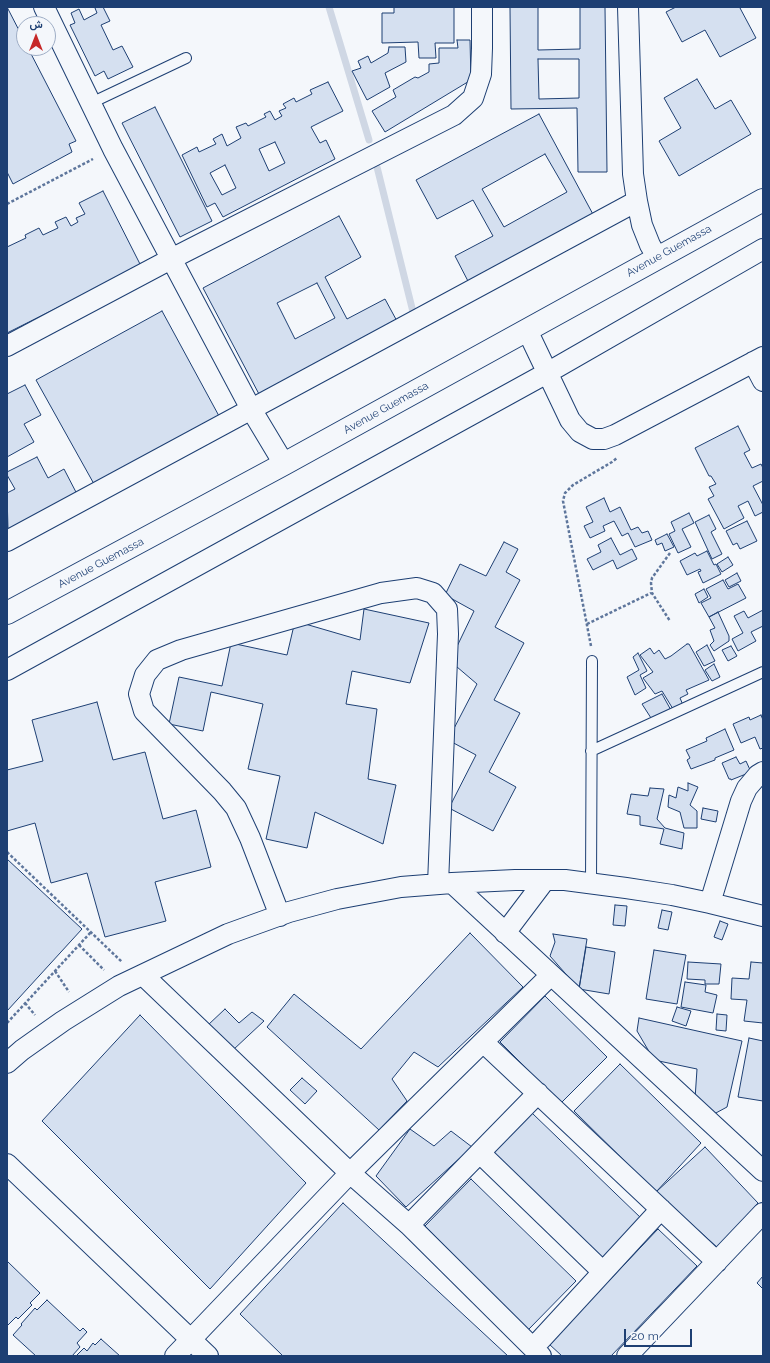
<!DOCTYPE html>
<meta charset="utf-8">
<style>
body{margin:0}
#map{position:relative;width:770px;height:1363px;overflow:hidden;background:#f4f7fb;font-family:Raleway,Vazirmatn,sans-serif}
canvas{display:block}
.frame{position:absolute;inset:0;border:8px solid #1d3f73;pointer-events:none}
.north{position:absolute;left:16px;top:16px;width:40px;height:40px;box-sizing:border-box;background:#f4f7fb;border:1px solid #9eadc5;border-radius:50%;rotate:0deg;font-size:11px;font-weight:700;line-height:16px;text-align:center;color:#1d3f73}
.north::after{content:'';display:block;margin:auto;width:14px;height:18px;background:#c62828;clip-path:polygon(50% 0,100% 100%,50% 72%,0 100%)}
.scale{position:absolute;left:624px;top:1329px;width:68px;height:18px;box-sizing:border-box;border:2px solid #1d3f73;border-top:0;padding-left:5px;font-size:12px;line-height:14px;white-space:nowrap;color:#1d3f73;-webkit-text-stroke:3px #f4f7fb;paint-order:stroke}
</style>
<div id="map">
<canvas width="770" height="1363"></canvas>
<div class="frame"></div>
<div class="north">ش</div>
<div class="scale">20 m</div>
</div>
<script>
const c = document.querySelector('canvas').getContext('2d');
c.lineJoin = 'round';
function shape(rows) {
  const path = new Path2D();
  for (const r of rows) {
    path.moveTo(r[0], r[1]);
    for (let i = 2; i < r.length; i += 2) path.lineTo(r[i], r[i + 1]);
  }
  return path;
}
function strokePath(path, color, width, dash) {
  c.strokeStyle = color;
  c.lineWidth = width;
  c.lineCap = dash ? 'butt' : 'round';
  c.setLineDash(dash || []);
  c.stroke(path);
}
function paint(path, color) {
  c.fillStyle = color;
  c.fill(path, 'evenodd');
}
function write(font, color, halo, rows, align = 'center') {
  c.font = font + ' Raleway,sans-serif';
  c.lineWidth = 3;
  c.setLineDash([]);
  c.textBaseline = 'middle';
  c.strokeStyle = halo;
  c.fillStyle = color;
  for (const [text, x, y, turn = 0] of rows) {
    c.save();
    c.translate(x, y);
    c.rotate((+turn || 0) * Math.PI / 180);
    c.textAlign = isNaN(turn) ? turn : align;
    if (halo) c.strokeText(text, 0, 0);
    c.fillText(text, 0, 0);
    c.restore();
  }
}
strokePath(shape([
 [329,7,369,140],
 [377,167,414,316]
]), '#cfd7e4', 7);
const building = shape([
 [7,7,24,40,24,48,28,48,76,141,69,144,72,152,13,184,7,172,7,7],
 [97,7,103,7,110,21,101,25,113,50,122,46,133,67,108,79,104,71,95,76,70,25,75,23,71,13,79,9,84,20,97,13,95,8,97,7],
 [394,7,454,7,454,43,435,43,436,58,419,58,418,42,382,43,382,13,394,13,394,7],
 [510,7,538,7,538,50,580,49,580,7,605,7,607,172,578,172,577,108,511,109,510,7],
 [538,59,579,59,579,98,539,99,538,59],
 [676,7,742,7,740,8,756,38,720,57,705,30,682,42,666,12,676,7],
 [457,40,470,40,471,80,385,132,372,111,396,97,393,90,415,77,418,78,429,72,429,64,439,63,439,48,458,48,457,40],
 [389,47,405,47,406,62,385,73,390,87,367,100,352,71,361,68,358,61,368,56,371,63,388,53,389,47],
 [697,79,715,109,731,100,751,134,679,176,659,141,681,128,664,98,697,79],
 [328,82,343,111,311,127,320,143,326,140,335,159,223,217,215,203,207,207,182,155,197,147,199,152,216,144,213,139,222,134,227,146,241,138,236,127,246,123,248,126,266,117,264,114,270,111,275,120,282,116,279,111,286,108,283,104,294,98,296,102,312,94,310,90,328,82],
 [275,142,285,163,269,171,259,149,275,142],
 [225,165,236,188,222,195,210,173,225,165],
 [155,107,212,221,180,237,122,123,155,107],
 [539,114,595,218,470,285,455,256,493,236,473,200,437,219,416,180,539,114],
 [545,154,567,192,504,227,482,189,545,154],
 [103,191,141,266,7,333,7,247,26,238,25,235,39,228,43,235,58,228,55,222,66,217,71,226,78,222,76,218,85,214,79,203,103,191],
 [339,216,361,257,325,277,347,319,385,299,398,323,260,396,203,288,339,216],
 [317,283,335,318,295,339,277,303,317,283],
 [162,311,219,416,94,484,36,380,162,311],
 [25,385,41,415,24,424,34,442,7,457,7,394,25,385],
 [738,426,750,450,744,453,752,468,761,464,763,468,763,481,753,486,763,505,763,512,755,516,748,501,738,506,744,518,724,529,708,499,714,496,709,487,716,484,711,476,709,476,695,448,738,426],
 [37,457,48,478,64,469,78,496,8,530,7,493,15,489,7,475,7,472,37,457],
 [604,498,610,512,620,507,631,530,638,527,642,533,648,531,652,540,635,547,628,533,622,536,614,521,603,526,605,531,590,538,584,526,593,522,586,507,604,498],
 [689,513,694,523,682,529,691,547,678,553,669,534,675,531,671,522,689,513],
 [709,515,716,529,711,532,722,554,712,559,695,522,709,515],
 [747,521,757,541,740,549,737,543,733,545,726,531,747,521],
 [667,534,674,547,665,551,662,543,657,545,655,540,667,534],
 [611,538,620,555,632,549,637,559,617,569,613,560,593,570,587,559,601,552,598,545,611,538],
 [504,542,518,549,506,572,520,580,495,627,524,643,494,700,520,713,489,772,516,787,493,831,449,808,476,755,448,740,477,684,450,661,474,611,445,595,460,564,486,576,504,542],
 [707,551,714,565,716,564,721,574,703,583,698,572,701,571,700,569,687,575,680,561,695,553,697,556,707,551],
 [728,557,733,565,722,572,717,564,728,557],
 [737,573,741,581,729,587,725,580,737,573],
 [723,580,728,589,738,584,746,598,709,617,701,603,711,598,706,589,723,580],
 [704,589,708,597,699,603,695,594,704,589],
 [364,609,429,623,410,683,352,671,346,704,377,709,368,779,396,785,383,844,315,812,307,848,266,839,280,776,248,769,263,704,211,692,203,731,169,724,179,677,222,686,231,643,287,655,295,621,360,640,364,609],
 [763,610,763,626,751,632,756,641,738,651,732,639,743,633,734,616,744,611,748,618,763,610],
 [718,612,729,636,729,641,714,651,710,645,714,641,710,630,715,628,709,617,718,612],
 [687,644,689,644,709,680,686,690,688,694,680,698,683,705,673,709,662,691,655,694,643,678,653,672,640,655,650,648,654,654,659,650,665,659,671,656,687,644],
 [707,645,715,661,704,666,696,652,707,645],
 [731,646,737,656,728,661,722,650,731,646],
 [638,653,647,671,640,675,646,688,635,695,627,677,639,670,633,657,638,653],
 [714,664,720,677,712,681,705,670,714,664],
 [662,694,672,712,651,718,642,704,662,694],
 [97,702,113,760,145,752,163,819,196,810,211,867,155,882,166,921,105,937,87,873,51,883,35,823,7,831,7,770,43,761,32,720,97,702],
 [761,715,763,720,763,748,760,749,755,737,741,743,733,724,749,717,750,720,761,715],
 [725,729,734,750,715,758,715,760,691,769,687,760,690,758,686,750,707,741,706,738,725,729],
 [736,757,740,764,746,761,751,772,731,780,731,779,729,779,722,763,736,757],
 [688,783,698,787,690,805,697,811,697,828,684,828,680,812,668,807,669,795,676,798,678,787,688,791,688,783],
 [650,788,664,789,657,819,665,828,684,833,682,849,660,844,664,829,640,825,640,816,627,814,631,794,648,796,650,788],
 [703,808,718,811,716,822,701,819,703,808],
 [7,859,82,929,7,1011,7,859],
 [615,905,627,906,625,926,613,925,615,905],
 [662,910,672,912,668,930,658,928,662,910],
 [720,921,728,924,722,940,714,937,720,921],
 [470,933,523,987,438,1067,414,1052,392,1079,407,1101,379,1130,267,1027,294,994,361,1049,470,933],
 [553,934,587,939,579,989,550,956,555,942,553,934],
 [586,947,615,952,609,994,579,989,586,947],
 [654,950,686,955,677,1004,646,999,654,950],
 [688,962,721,964,719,984,705,984,705,980,687,979,688,962],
 [751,962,763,963,763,1023,744,1021,747,1000,731,999,732,978,749,979,751,962],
 [685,982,706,985,705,992,717,995,713,1013,681,1007,685,982],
 [545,996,607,1057,561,1103,500,1042,545,996],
 [677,1007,691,1011,686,1026,672,1021,677,1007],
 [225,1009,239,1023,252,1012,264,1021,233,1050,208,1025,225,1009],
 [717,1014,727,1015,726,1031,716,1030,717,1014],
 [140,1015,306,1183,210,1289,42,1121,140,1015],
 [639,1018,742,1041,727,1107,714,1114,695,1099,697,1069,654,1060,637,1031,639,1018],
 [749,1038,763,1041,763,1101,738,1097,749,1038],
 [620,1064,701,1143,656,1192,574,1111,620,1064],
 [302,1078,317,1091,305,1104,290,1090,302,1078],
 [532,1113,642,1219,601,1260,492,1154,532,1113],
 [410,1129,434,1146,451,1131,472,1147,406,1207,376,1176,410,1129],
 [705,1147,758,1203,719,1249,656,1192,705,1147],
 [471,1179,576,1281,528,1330,425,1226,471,1179],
 [343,1203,508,1356,283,1356,240,1314,343,1203],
 [658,1229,697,1266,611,1356,562,1356,549,1344,658,1229],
 [7,1261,40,1293,30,1303,32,1305,18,1319,16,1317,7,1326,7,1261],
 [763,1276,763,1289,757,1283,763,1276],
 [47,1300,80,1331,83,1328,87,1332,77,1343,80,1347,72,1356,36,1356,13,1335,22,1325,21,1324,35,1308,37,1310,47,1300],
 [101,1339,120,1356,76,1356,84,1348,87,1351,93,1343,95,1345,101,1339]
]);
paint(building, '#d5e0f0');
strokePath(building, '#1d3f73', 1);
const service = shape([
 [91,103,186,58],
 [591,751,763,672],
 [591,883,592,661]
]);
const minor = shape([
 [44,7,113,149,251,409,284,464],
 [628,7,633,174,637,201,642,225,650,245,657,257],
 [527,330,570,420,580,432,593,439,604,439,615,435,763,357],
 [7,346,171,259,454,115,473,98,481,74,482,48,482,7],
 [753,362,763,381],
 [7,541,637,201],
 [7,670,547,373,763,249],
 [452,883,763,1171],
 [710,903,741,801,747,788,758,775,763,772],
 [280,916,250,838,236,808,222,791,144,711,139,694,145,675,157,660,181,650,381,593,417,588,433,593,447,609,448,634,438,884],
 [505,933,545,880],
 [143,975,350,1173,409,1225,541,1356],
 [483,1042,717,1262],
 [7,1063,22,1050,63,1021,119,986,228,934,289,912,337,899,401,887,452,883,515,880,565,880,626,888,672,895,710,903,763,916],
 [480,1153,603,1272],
 [7,1164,208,1356],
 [409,1225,538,1093],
 [533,1348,661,1209],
 [175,1356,350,1173,551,975],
 [627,1356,763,1213]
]);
const secondary = shape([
 [7,613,284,464,763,200]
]);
strokePath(service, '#1d3f73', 12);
strokePath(minor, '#1d3f73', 22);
strokePath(secondary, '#1d3f73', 24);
strokePath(shape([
 [7,204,93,159],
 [670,553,652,578,651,583,652,593,670,621],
 [587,624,651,593],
 [591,646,563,501,565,493,573,485,612,462,617,458],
 [7,852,122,962],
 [79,945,104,970],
 [55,971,69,992],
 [25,1003,35,1015],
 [7,1023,91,932]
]), '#5e769c', 2.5, [3, 2]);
strokePath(service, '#f4f7fb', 10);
strokePath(minor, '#f4f7fb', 20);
strokePath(secondary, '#f4f7fb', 22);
write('11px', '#1d3f73', '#f4f7fb', [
 ["Avenue Guemassa",669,251,-29],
 ["Avenue Guemassa",386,408,-29],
 ["Avenue Guemassa",101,563,-28]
]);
</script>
